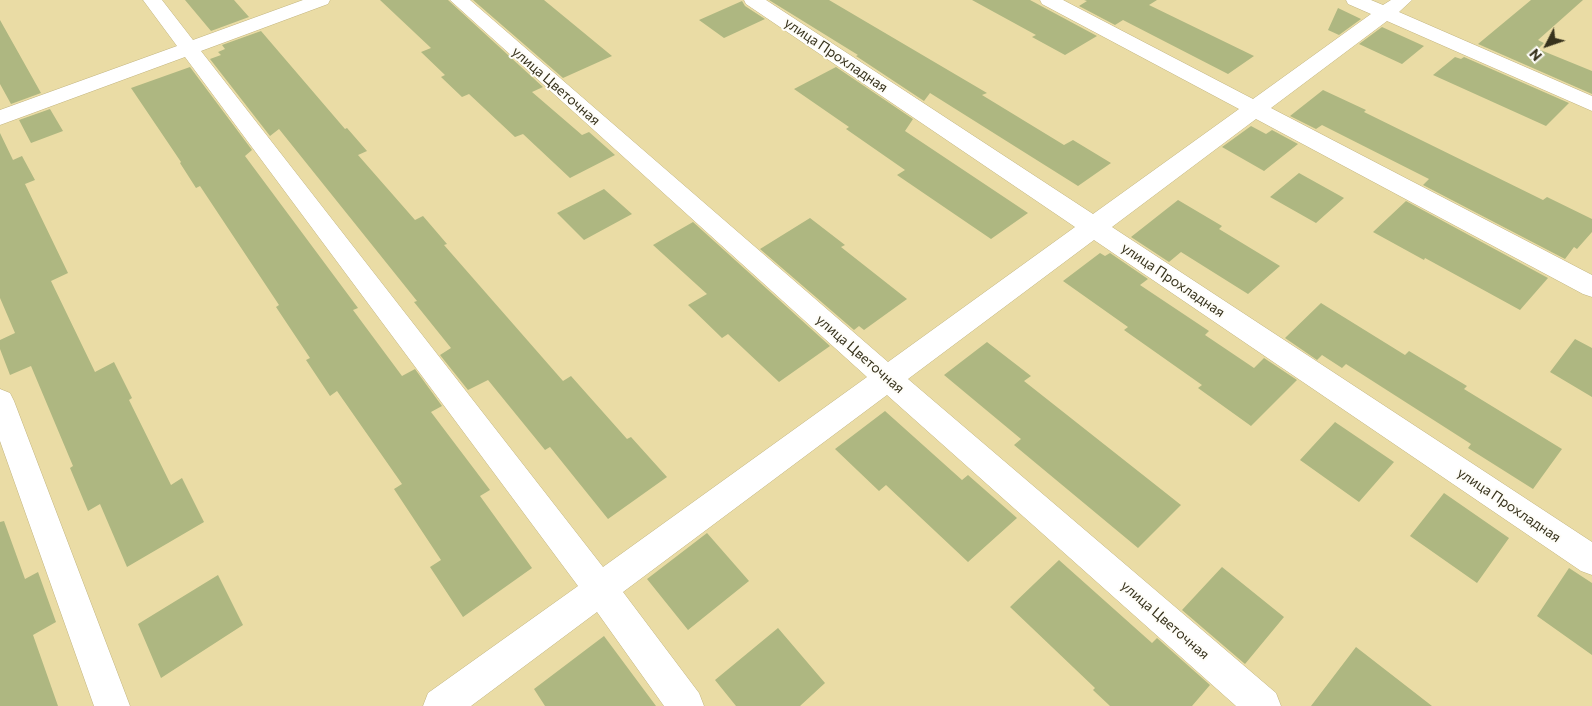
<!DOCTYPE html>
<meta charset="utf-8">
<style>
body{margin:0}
#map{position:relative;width:1592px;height:706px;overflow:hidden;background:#eadca5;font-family:Commissioner,sans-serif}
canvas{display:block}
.north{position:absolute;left:1522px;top:20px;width:50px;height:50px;-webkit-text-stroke:4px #fefdf8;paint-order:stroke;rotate:229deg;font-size:14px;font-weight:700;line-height:20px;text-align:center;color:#37321c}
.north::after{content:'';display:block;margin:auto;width:18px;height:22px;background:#37321c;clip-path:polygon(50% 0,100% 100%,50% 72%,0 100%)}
</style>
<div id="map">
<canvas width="1592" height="706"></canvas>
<div class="north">N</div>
</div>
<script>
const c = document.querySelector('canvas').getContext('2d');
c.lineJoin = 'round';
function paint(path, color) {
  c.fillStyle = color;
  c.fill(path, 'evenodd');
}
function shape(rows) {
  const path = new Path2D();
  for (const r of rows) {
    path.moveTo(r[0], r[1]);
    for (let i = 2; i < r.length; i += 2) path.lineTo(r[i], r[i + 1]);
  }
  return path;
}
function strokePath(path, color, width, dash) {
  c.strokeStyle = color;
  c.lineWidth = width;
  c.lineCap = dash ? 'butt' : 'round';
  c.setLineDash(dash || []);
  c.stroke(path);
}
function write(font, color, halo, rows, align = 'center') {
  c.font = font + ' Commissioner,sans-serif';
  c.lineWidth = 4;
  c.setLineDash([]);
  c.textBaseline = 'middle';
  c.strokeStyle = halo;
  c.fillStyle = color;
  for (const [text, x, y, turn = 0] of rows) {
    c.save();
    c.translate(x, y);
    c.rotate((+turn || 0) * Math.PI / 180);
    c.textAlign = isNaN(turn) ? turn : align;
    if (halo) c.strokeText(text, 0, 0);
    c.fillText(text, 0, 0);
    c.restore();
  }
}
paint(shape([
 [185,0,234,0,249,17,211,31],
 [380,0,448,0,543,87,532,92,582,135,589,132,615,155,570,178,523,134,515,137,469,94,462,97,441,77,445,75,421,52,431,48],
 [473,0,544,0,612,56,563,78],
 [769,0,829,0,987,93,982,95,1064,145,1073,140,1111,163,1078,186,930,93,924,101,856,56,858,55],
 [972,0,1030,0,1097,36,1065,55,1032,37,1036,35],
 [1084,0,1157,0,1149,5,1254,56,1228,74,1123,20,1115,25,1079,6,1087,1],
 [1531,0,1583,0,1538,40,1544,43,1538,49,1592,71,1592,94,1478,44],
 [742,1,745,6,765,19,724,38,699,20],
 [1338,8,1361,19,1339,35,1328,30],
 [0,20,41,93,11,104,0,84],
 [1382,27,1424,46,1402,64,1359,44],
 [261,31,345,129,347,128,367,151,358,155,415,220,423,216,447,244,444,245,563,381,571,376,627,439,631,437,667,477,608,519,550,447,545,450,488,380,468,390,440,355,451,348,414,302,417,301,279,129,270,136,210,59,221,55,218,52,225,49,222,45],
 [1455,57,1461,59,1464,57,1569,103,1546,126,1433,75],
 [190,67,252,150,245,156,358,308,353,310,402,376,415,369,442,406,431,412,490,490,480,496,532,568,463,617,430,567,441,560,394,489,402,484,337,391,330,396,306,360,310,358,276,307,279,305,200,186,196,188,180,163,181,162,131,88],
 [836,67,913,119,905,131,1028,213,991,239,897,175,905,170,846,129,849,127,794,89],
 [1323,90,1366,110,1364,112,1543,200,1547,197,1592,219,1592,232,1577,249,1574,247,1565,259,1423,185,1429,179,1322,125,1316,129,1290,116],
 [50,109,63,131,31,143,19,120],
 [1251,126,1266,134,1272,130,1298,144,1264,171,1222,147],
 [0,133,13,160,22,156,35,180,25,184,68,273,51,281,95,372,114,362,132,398,129,400,171,485,182,478,204,522,127,567,100,504,88,511,70,468,73,466,31,366,10,375,0,349,0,340,15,333,0,298],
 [1299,173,1344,198,1316,223,1270,197],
 [604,189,632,214,584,240,557,213],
 [1178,200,1222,226,1219,229,1280,266,1248,294,1181,252,1169,262,1131,237],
 [1406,201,1548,278,1520,310,1425,258,1424,260,1373,232],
 [810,218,845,245,841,247,907,299,864,330,859,326,854,330,760,249],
 [693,222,830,346,779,382,728,334,722,338,688,305,707,294,653,245],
 [1100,253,1105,256,1110,253,1148,279,1140,285,1209,331,1205,335,1254,368,1264,358,1297,380,1251,426,1198,388,1202,385,1124,330,1128,327,1063,281],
 [1321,303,1405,355,1409,351,1467,386,1464,389,1562,449,1533,489,1468,448,1471,444,1346,364,1342,368,1322,355,1317,360,1285,338],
 [1575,339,1592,348,1592,397,1550,372],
 [987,342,1031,376,1024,381,1181,505,1138,548,1014,445,1021,439,944,375],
 [885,411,962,480,968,475,1017,518,968,562,886,485,879,491,835,449],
 [1335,422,1394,462,1359,502,1300,460],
 [1444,493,1509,538,1477,583,1410,536],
 [4,521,25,579,38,572,56,622,33,635,58,706,0,706,0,522],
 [707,533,749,581,688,630,647,579],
 [1059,560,1152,643,1157,638,1210,685,1192,706,1110,706,1093,690,1095,688,1010,607],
 [1222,567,1284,617,1245,664,1182,610],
 [1569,568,1592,583,1592,655,1537,616],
 [218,575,243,625,161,678,138,624],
 [778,628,825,683,800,706,736,706,715,680],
 [604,636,656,706,545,706,534,689],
 [1356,647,1432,706,1311,706]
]), '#aeb781');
const minor = shape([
 [143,0,162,0,193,40,303,0,330,0,328,4,201,51,603,567,867,377,450,0,470,0,888,362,1075,227,746,4,744,0,766,0,1093,214,1239,109,1042,4,1040,0,1063,0,1253,99,1371,14,1348,4,1346,0,1371,0,1383,5,1391,0,1412,0,1399,12,1592,96,1592,111,1387,21,1271,108,1592,275,1592,297,1583,294,1256,119,1112,227,1592,542,1592,575,1581,571,1094,240,908,379,1276,693,1281,706,1236,706,887,395,623,592,699,693,704,706,664,706,597,612,471,706,423,706,428,693,578,586,185,57,0,125,0,110,177,46,143,0],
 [0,389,10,393,14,401,130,706,94,706,0,441,0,389]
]);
strokePath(minor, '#c1b37e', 1);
paint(minor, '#fff');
write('14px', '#37321c', '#fefdf8', [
 ["улица Прохладная",836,55,34],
 ["улица Цветочная",556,86,41],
 ["улица Прохладная",1173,280,34],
 ["улица Цветочная",860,354,41],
 ["улица Прохладная",1509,505,34],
 ["улица Цветочная",1165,620,41]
]);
</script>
